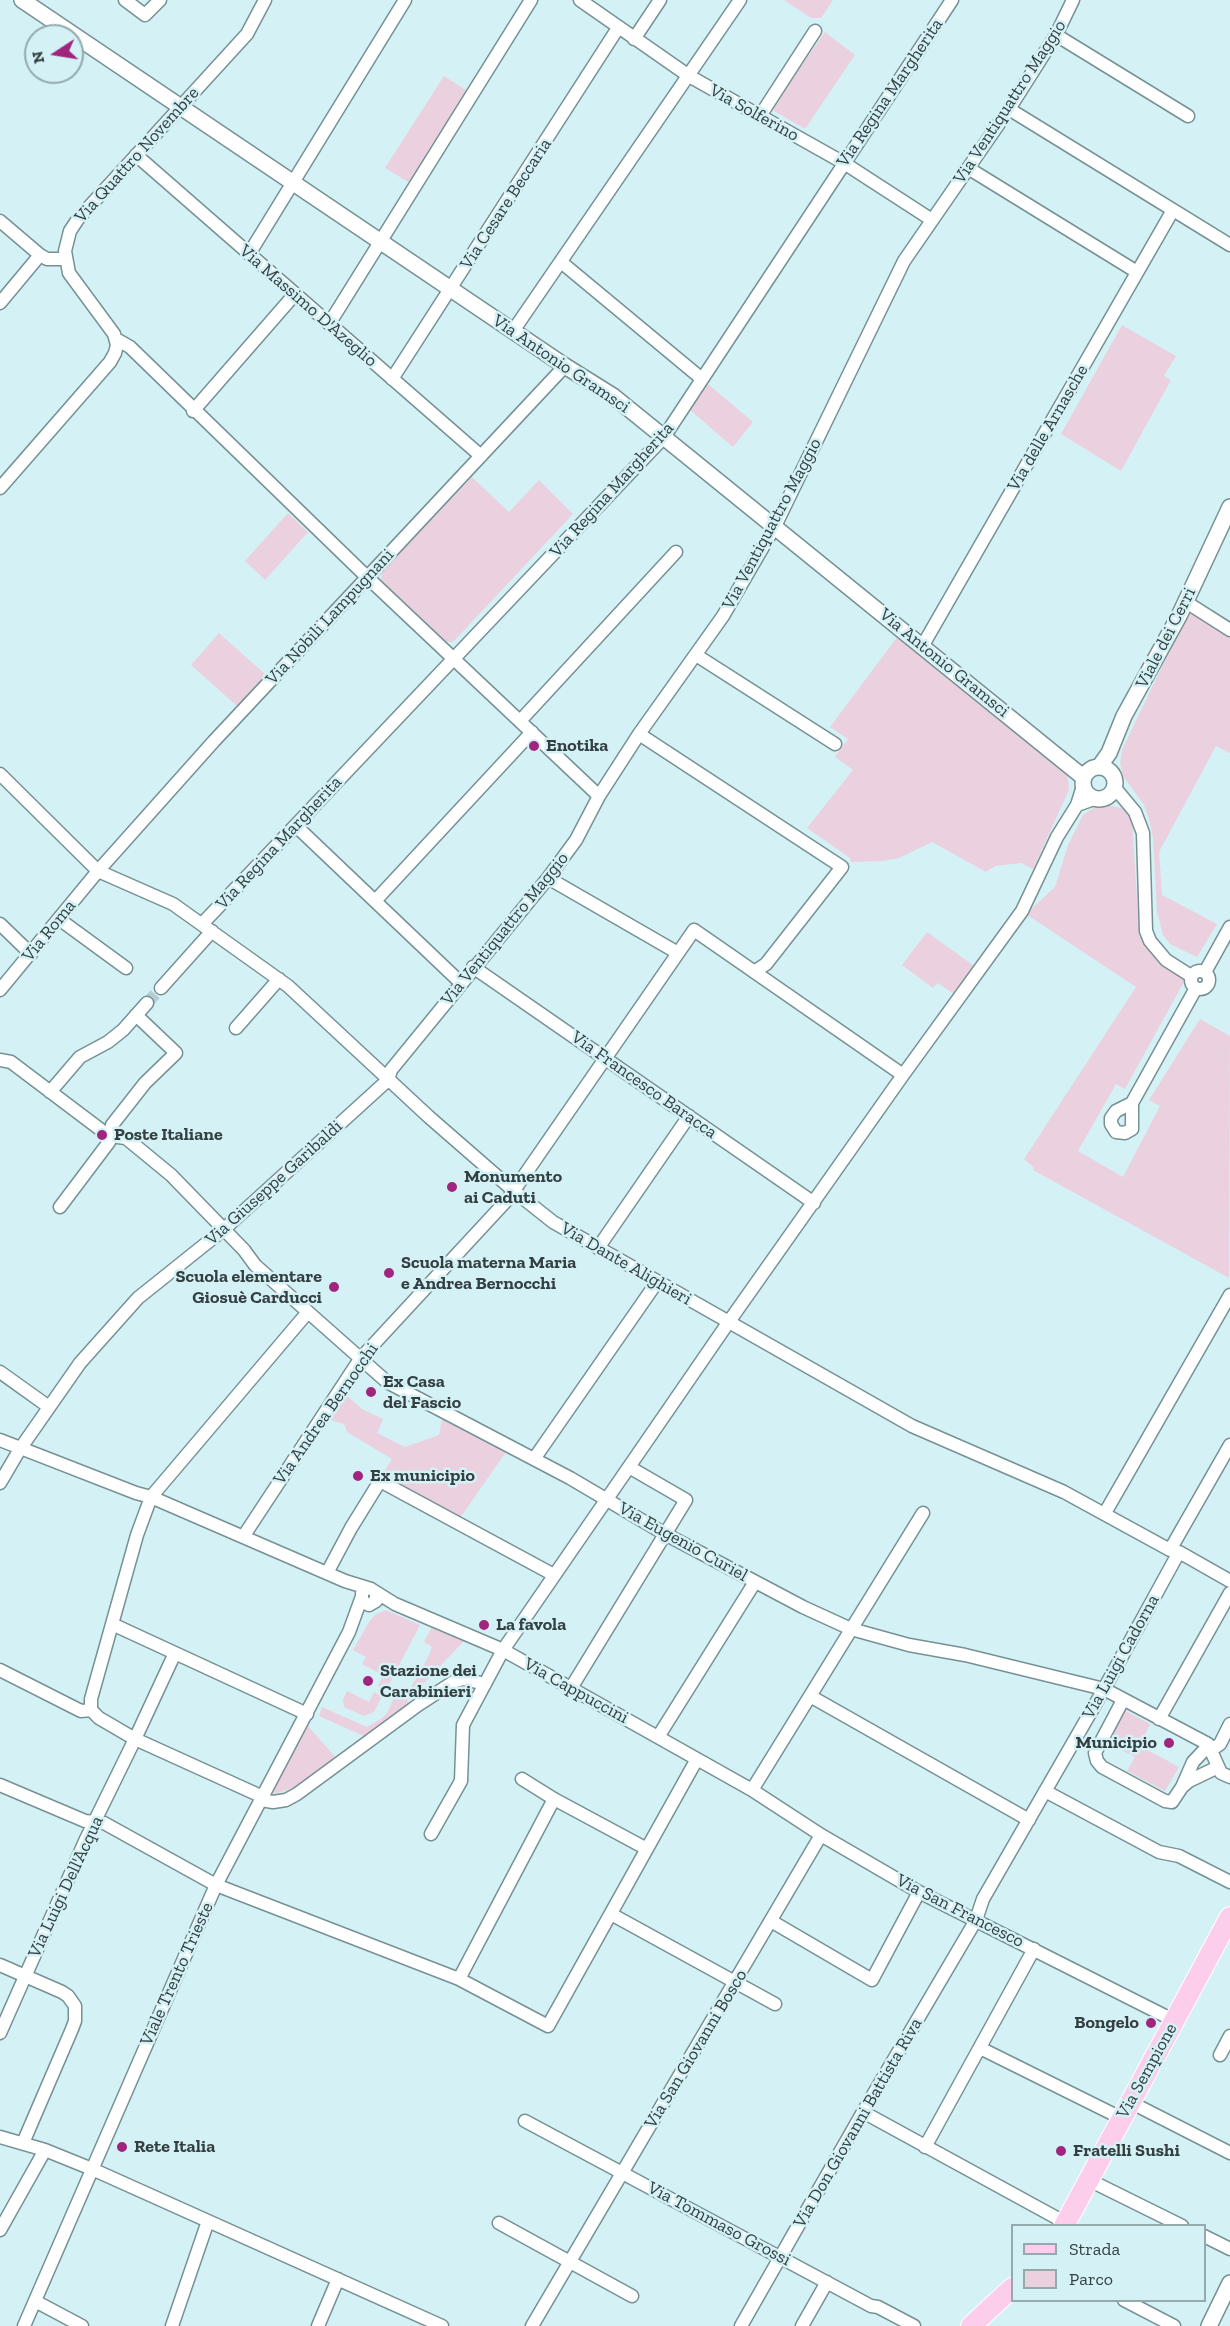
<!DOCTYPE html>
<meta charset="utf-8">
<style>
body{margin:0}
#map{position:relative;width:1230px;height:2326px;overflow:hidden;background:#d4f1f5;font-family:"Zilla Slab",serif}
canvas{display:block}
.legend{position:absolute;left:1011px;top:2224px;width:195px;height:78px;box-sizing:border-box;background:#d4f1f5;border:2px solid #94aaad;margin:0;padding:8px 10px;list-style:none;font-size:18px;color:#333f40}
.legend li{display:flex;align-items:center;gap:12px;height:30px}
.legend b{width:30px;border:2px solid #94aaad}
.north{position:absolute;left:24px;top:24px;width:60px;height:60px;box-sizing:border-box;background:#d4f1f5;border:2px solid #94aaad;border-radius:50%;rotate:258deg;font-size:16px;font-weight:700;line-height:24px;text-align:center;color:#333f40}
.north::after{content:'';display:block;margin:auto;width:21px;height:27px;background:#a0267d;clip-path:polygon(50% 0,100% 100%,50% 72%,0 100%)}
</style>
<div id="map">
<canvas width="1230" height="2326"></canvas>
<ul class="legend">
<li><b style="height:8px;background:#fdceeb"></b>Strada</li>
<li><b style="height:16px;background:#ebd0e0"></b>Parco</li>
</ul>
<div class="north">N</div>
</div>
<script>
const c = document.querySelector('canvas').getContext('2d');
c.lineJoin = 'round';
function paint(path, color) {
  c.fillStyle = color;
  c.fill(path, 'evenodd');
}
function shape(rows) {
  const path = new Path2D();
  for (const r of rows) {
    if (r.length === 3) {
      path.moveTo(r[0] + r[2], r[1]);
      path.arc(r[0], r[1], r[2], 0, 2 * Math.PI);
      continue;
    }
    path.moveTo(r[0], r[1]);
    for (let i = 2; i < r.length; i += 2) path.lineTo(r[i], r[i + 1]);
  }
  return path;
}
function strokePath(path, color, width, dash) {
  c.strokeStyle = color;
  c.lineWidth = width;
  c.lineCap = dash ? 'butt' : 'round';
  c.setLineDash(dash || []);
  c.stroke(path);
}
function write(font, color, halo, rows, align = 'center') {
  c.font = font + ' "Zilla Slab",serif';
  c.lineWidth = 5;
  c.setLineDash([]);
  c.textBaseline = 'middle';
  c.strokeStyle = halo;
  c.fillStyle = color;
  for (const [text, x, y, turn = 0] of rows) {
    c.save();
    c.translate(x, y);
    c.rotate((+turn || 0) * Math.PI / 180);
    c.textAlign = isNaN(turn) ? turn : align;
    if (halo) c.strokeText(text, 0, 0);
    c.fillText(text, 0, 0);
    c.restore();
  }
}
paint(shape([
 [784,0,833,0,821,18,811,18],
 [825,32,855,55,805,129,774,111,773,106],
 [444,76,466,90,410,183,385,168],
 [1122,325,1176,356,1164,376,1171,380,1121,471,1061,434],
 [708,384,753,422,733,447,690,410],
 [472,477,509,512,539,480,573,514,453,642,444,642,381,581,382,572],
 [288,513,308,532,265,580,245,561],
 [1189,610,1230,638,1230,753,1216,746,1159,852,1162,895,1217,924,1197,957,1170,944,1163,935,1157,912,1153,838,1149,819,1144,805,1123,776,1120,763,1122,750],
 [219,633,266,675,237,706,191,665],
 [898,636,1067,773,1069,790,1033,869,1021,863,995,866,986,872,932,842,899,858,883,861,851,862,850,858,807,828,853,770,835,757,848,739,830,727],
 [1104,804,1125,809,1132,820,1139,930,1146,946,1161,965,1186,978,1125,1089,1116,1084,1078,1151,1123,1177,1160,1106,1149,1100,1200,1019,1230,1036,1229,1278,1033,1170,1034,1168,1024,1159,1136,987,1026,914,1055,887,1068,845,1083,815,1095,807],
 [927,932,977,968,957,996,938,983,933,988,902,965],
 [346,1395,362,1409,383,1419,377,1433,405,1447,439,1435,442,1419,506,1452,460,1518,382,1475,392,1459,347,1432,344,1424,330,1420],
 [386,1610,420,1625,388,1686,383,1684,381,1688,378,1686,383,1675,362,1664,366,1657,353,1650,369,1622,375,1615],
 [431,1628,464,1641,407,1701,412,1704,368,1738,319,1716,322,1707,367,1727,382,1718,387,1713,399,1686,409,1691,426,1661,432,1647,424,1642],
 [347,1691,369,1702,374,1692,382,1696,374,1712,364,1716,344,1707,343,1700],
 [1124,1710,1150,1724,1140,1746,1179,1767,1165,1791,1127,1771,1135,1757,1107,1743],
 [308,1726,338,1760,297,1787,274,1794,271,1790]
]), '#ebd0e0');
strokePath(shape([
 [147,1003,161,988]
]), '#b4cdd1', 12, [12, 6]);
const minor = shape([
 [125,0,145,15,160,0],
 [580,0,689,76,844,163,932,220],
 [1056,35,1188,116],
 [634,39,660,0],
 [1009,109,1230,245],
 [760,116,815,31],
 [136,155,481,456],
 [968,168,1137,272],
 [0,221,40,255,47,259,65,259],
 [249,254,405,0],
 [561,262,702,379],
 [0,303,40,255],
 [329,324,531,0],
 [513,331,740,0],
 [116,339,130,347,367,577,599,796],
 [392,379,618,28],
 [193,411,295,294],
 [0,488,110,362,115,353,117,345,114,334,69,273,65,251,70,231,78,219,247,34,265,0],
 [1186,602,1230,630],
 [923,645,1173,210],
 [696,655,835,744],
 [520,721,676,552],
 [639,734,842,867,766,964,754,972],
 [0,774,98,871,173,904,288,986,429,1117,514,1191,553,1222,912,1426,1064,1492,1170,1550,1179,1552,1230,1581],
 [1115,788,1135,812,1143,833,1146,931,1150,941,1166,960,1191,976],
 [1077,805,1094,799],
 [296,826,461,983],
 [548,878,678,953],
 [375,901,532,732],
 [59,919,126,968],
 [0,924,31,954],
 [202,924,664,437,952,0],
 [473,967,814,1203],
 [1200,980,9],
 [1205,972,1230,927],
 [161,988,212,931],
 [0,990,98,871,214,741,565,366],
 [236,1028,279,979],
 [0,1060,11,1062,109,1136,126,1138,171,1175,244,1250,255,1265,387,1382,570,1478,665,1534,803,1607,851,1629,909,1645,965,1655,1104,1689,1208,1744,1221,1773,1230,1777],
 [50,1092,80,1057,108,1042,123,1030,147,1003],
 [1132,1103,1132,1129,1125,1133,1116,1132,1111,1124,1111,1118,1116,1111,1132,1103,1196,988],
 [60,1207,109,1142,112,1125,145,1083,176,1053,136,1015],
 [598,1248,689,1116],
 [0,1372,49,1407],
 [0,1440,136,1493,151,1497,345,1581,371,1589,395,1604,503,1650,752,1790,821,1835,919,1892,1175,2021],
 [534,1459,657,1282],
 [0,1483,20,1449,80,1363,138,1298,223,1230,388,1080,391,1070,548,878,576,840,599,796,639,734,723,616,775,526,904,261,1009,109,1056,35,1073,0],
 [1105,1513,1230,1295],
 [243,1537,360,1359,508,1199,694,930,903,1075],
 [1170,1550,1230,1445],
 [327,1573,351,1528,380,1481,554,1575],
 [362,1593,362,1601,369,1605,376,1601,376,1593],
 [112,1624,307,1714],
 [175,1653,135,1739,263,1797],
 [0,1670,81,1711,91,1710],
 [571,1688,686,1500,629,1467],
 [810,1696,1029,1820],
 [1123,1700,1095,1753,1097,1761,1102,1767,1165,1801,1172,1802,1182,1787,1193,1762,1209,1745],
 [1159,1719,1230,1593],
 [658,1737,755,1582],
 [1211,1750,1220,1744,1230,1724],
 [522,1779,554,1799,647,1849],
 [0,1785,85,1821,104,1823,216,1885,459,1979,548,2026,697,1759],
 [1182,1787,1189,1781,1218,1767],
 [752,1790,923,1513],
 [1045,1791,1159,1852,1179,1856,1230,1882],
 [261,1800,273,1802,286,1800,297,1794,418,1705,455,1681,464,1679,485,1684],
 [431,1834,461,1781,463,1725,503,1650,728,1323,903,1075,1022,911,1057,837,1077,805,1083,786],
 [611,1914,775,2004],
 [771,1921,872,1980,919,1892],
 [0,1965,62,1992,68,1996,75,2006,75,2021,72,2029,23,2143],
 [459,1979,554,1799],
 [0,2033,86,1839,135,1739,99,1718,91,1710,91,1699,137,1535,151,1497,308,1312],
 [980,2048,1121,2118],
 [1220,2055,1230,2036],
 [1130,2102,1230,2153],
 [863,2112,1066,2223],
 [525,2121,871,2306,878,2307,914,2326],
 [0,2137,45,2150,92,2169,442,2326],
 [925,2147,1034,1949],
 [1089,2180,1182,2226],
 [499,2223,632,2296],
 [0,2230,45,2150],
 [1204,2236,1230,2249],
 [1124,2300,1174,2326],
 [35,2301,82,2326],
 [24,2326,216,1885,349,1632,361,1599],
 [172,2326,208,2221],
 [318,2326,338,2279],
 [532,2326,821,1835],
 [741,2326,863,2112,976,1920,983,1899,1104,1689,1179,1552],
 [802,2326,827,2282]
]);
const tertiary = shape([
 [22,0,565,366,613,396,1083,777],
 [1099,783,16],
 [1099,767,1109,753,1124,716,1179,616,1230,507],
 [1209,2326,1230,2283]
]);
const primary = shape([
 [1064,2226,1230,1917],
 [971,2326,1012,2288]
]);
strokePath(minor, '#769194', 15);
strokePath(tertiary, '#769194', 18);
strokePath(primary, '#fff', 22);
strokePath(minor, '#fff', 12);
strokePath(tertiary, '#fff', 15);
strokePath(primary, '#fdceeb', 20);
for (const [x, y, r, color] of [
 [534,746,6,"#a0267d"],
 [102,1135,6,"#a0267d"],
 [452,1187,6,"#a0267d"],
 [389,1273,6,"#a0267d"],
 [334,1287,6,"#a0267d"],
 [371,1392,6,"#a0267d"],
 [358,1476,6,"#a0267d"],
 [484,1625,6,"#a0267d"],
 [368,1681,6,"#a0267d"],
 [1169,1743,6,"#a0267d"],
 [1151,2023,6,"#a0267d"],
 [122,2147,6,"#a0267d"],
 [1061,2151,6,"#a0267d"]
]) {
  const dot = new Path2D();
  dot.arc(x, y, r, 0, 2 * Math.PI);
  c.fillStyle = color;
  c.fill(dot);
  strokePath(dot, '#d4f1f5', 2);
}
write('18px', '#333f40', '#d4f1f5', [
 ["Via Regina Margherita",890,93,-56],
 ["Via Ventiquattro Maggio",1010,102,-57],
 ["Via Solferino",754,113,29],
 ["Via Quattro Novembre",137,155,-48],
 ["Via Cesare Beccaria",506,204,-57],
 ["Via Massimo D'Azeglio",308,306,41],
 ["Via Antonio Gramsci",561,364,34],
 ["Via delle Arnasche",1048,428,-60],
 ["Via Regina Margherita",612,490,-48],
 ["Via Ventiquattro Maggio",772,524,-62],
 ["Via Nobili Lampugnani",330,617,-47],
 ["Viale dei Cerri",1166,638,-63],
 ["Via Antonio Gramsci",944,663,39],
 ["Via Regina Margherita",279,843,-47],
 ["Via Ventiquattro Maggio",505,929,-51],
 ["Via Roma",49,931,-51],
 ["Via Francesco Baracca",644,1085,35],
 ["Via Giuseppe Garibaldi",274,1183,-42],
 ["Via Dante Alighieri",626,1264,30],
 ["Via Andrea Bernocchi",326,1414,-55],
 ["Via Eugenio Curiel",683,1542,29],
 ["Via Luigi Cadorna",1121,1657,-61],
 ["Via Cappuccini",576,1691,29],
 ["Via Luigi Dell'Acqua",66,1887,-65],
 ["Via San Francesco",960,1911,27],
 ["Viale Trento Trieste",177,1974,-66],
 ["Via San Giovanni Bosco",696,2049,-59],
 ["Via Sempione",1147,2071,-61],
 ["Via Don Giovanni Battista Riva",858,2123,-60],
 ["Via Tommaso Grossi",719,2224,28]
]);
write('bold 18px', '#333f40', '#d4f1f5', [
 ["Enotika",546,746],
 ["Poste Italiane",114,1135],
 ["Monumento",464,1177],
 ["ai Caduti",464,1198],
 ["Scuola materna Maria",401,1263],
 ["e Andrea Bernocchi",401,1284],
 ["Scuola elementare",322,1277,"right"],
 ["Giosuè Carducci",322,1298,"right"],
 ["Ex Casa",383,1382],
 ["del Fascio",383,1403],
 ["Ex municipio",370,1476],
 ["La favola",496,1625],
 ["Stazione dei",380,1671],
 ["Carabinieri",380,1692],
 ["Municipio",1157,1743,"right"],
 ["Bongelo",1139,2023,"right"],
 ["Rete Italia",134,2147],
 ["Fratelli Sushi",1073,2151]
], 'left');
</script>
